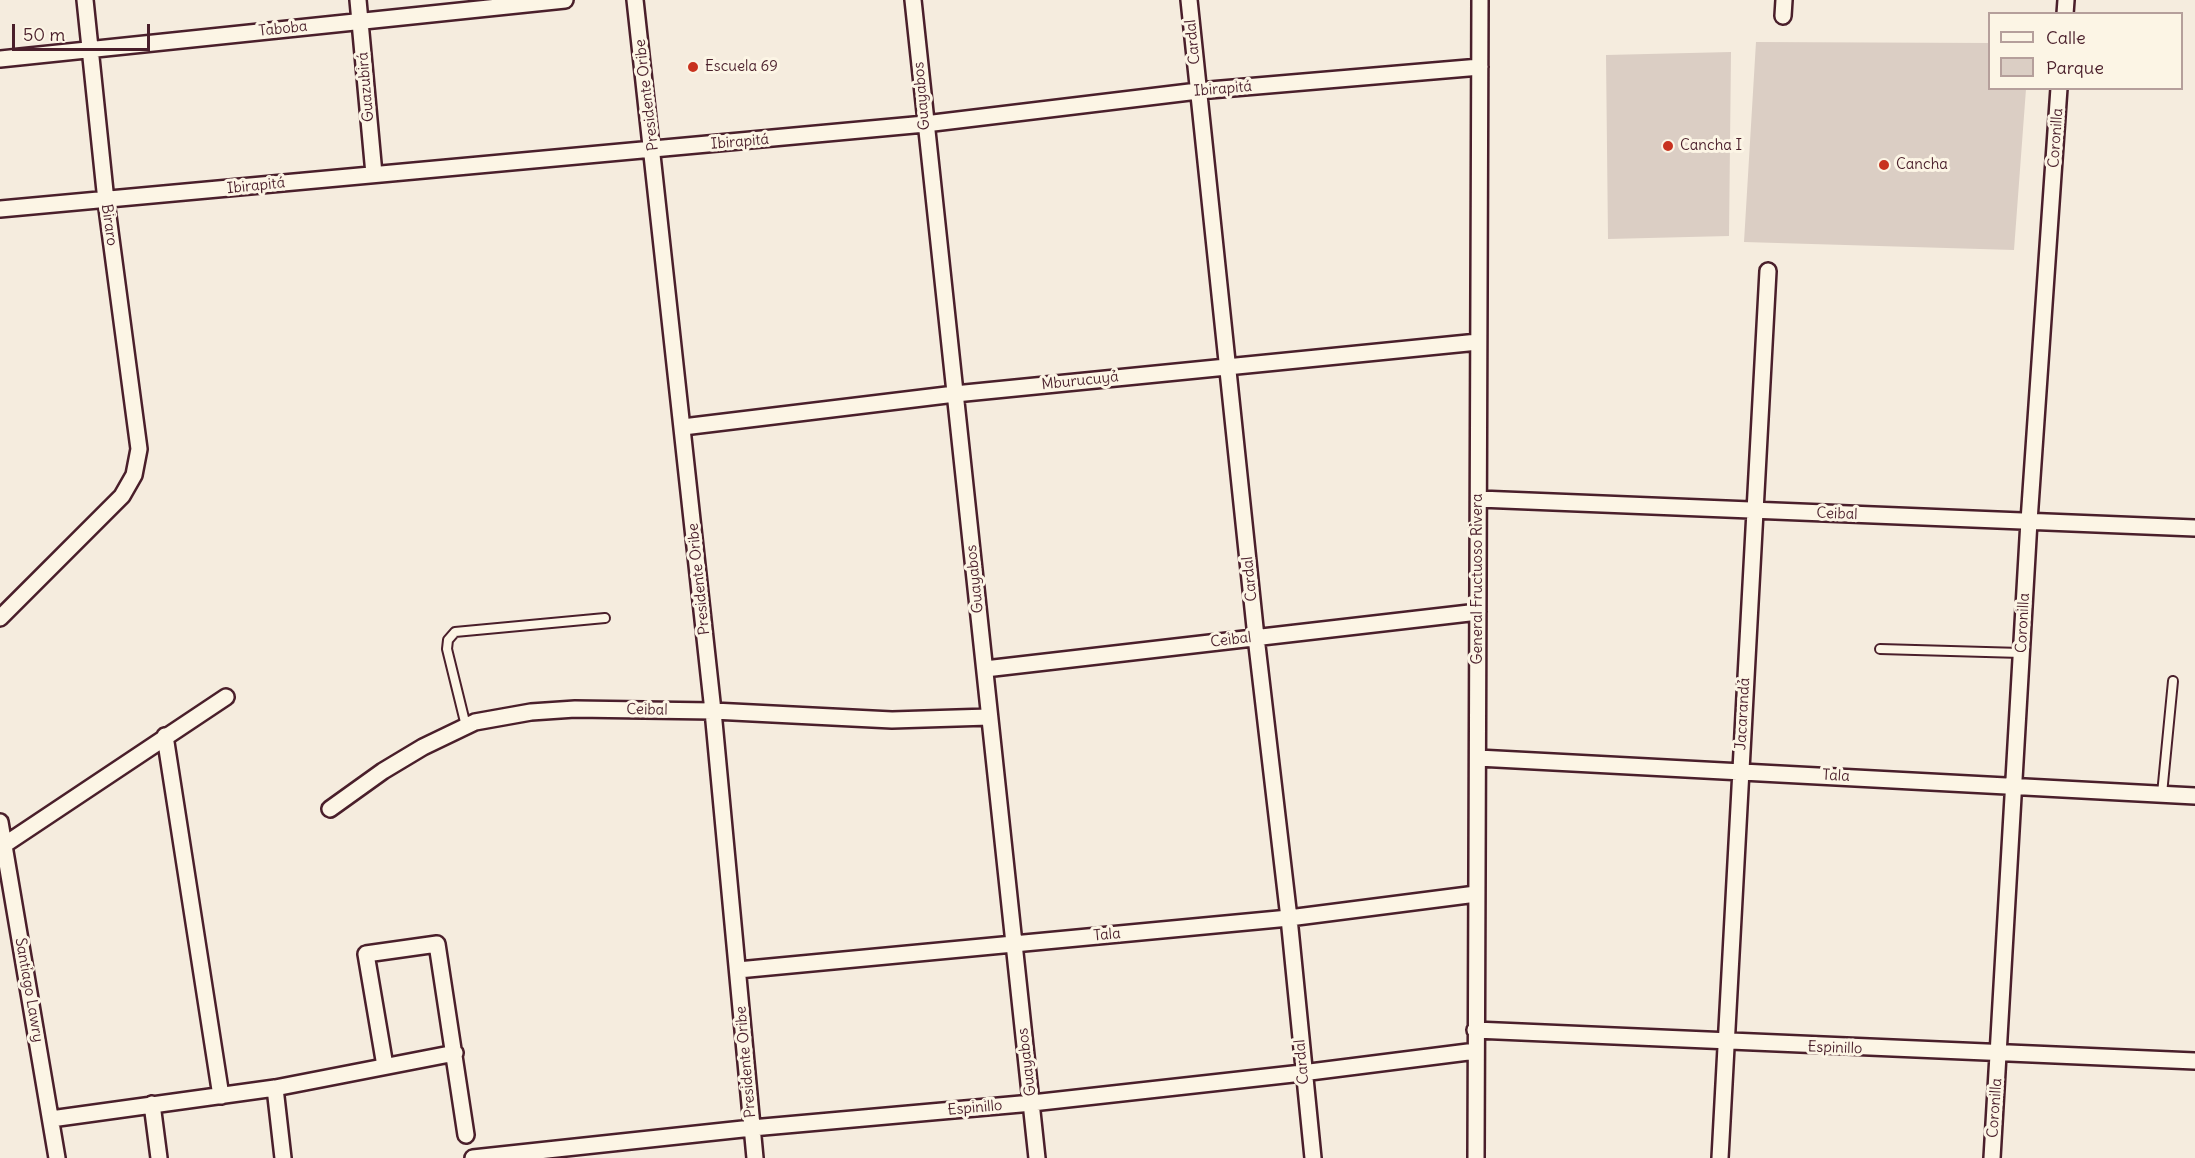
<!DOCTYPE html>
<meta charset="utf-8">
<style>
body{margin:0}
#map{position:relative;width:2195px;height:1158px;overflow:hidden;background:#f5ecde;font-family:Delius,sans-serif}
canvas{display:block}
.legend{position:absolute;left:1988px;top:12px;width:195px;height:78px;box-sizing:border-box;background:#fcf5e5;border:2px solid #b59f9b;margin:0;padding:8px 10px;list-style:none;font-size:18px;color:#4a1f2b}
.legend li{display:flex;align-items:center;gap:12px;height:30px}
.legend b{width:30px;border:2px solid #b59f9b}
.scale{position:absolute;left:12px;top:24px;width:138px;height:27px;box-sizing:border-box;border:3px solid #4a1f2b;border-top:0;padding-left:8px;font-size:18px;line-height:21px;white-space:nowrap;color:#4a1f2b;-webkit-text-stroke:4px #fcf5e5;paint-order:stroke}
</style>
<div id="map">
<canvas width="2195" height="1158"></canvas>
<ul class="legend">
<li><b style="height:8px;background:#fcf5e5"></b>Calle</li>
<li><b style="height:16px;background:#dbcec4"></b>Parque</li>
</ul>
<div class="scale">50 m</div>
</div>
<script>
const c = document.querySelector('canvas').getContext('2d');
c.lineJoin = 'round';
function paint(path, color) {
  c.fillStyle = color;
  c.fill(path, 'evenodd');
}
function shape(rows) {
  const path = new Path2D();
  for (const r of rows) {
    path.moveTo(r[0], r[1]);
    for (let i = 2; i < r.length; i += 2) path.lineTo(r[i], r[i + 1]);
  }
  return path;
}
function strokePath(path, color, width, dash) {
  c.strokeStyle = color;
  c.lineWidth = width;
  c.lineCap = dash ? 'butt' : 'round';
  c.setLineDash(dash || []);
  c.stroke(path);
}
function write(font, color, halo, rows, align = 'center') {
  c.font = font + ' Delius,sans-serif';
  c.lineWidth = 6;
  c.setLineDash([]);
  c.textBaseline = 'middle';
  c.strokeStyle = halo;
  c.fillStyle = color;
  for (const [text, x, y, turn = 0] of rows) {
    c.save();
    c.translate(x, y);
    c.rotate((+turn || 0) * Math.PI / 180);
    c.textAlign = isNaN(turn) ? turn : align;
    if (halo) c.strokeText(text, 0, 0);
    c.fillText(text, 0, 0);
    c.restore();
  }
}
paint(shape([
 [1756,42,1989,43,1990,88,2026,89,2014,250,1744,242],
 [1731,52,1729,236,1608,239,1606,55]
]), '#dbcec4');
const service = shape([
 [1880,649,2021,653],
 [466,726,447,649,448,640,455,632,605,618],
 [2162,794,2173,681]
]);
const minor = shape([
 [358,0,374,174],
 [635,0,713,711,755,1158],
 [913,0,1037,1158],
 [1189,0,1256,637,1289,918,1313,1158],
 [2065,14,2066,0],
 [1783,16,1784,0],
 [0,59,565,0],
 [0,209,925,124,1198,91,1480,67],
 [683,427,955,394,1478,342],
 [1479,499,2195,528],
 [0,618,122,496,134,475,139,449,106,201,85,0],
 [985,669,1478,612],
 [165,736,221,1096],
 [1478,758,2195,796],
 [330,809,383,771,423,747,475,722,531,712,575,709,713,711,892,720,989,717],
 [0,822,57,1158],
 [4,845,226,697],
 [738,970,1289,918,1476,894],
 [1475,1030,2195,1061],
 [385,1066,366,954,437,944,466,1135],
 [275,1088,283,1158],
 [152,1104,159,1158],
 [51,1119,275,1088,455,1053],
 [473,1158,752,1128,1032,1103,1302,1073,1476,1051],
 [1476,1158,1480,0],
 [1720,1158,1768,271],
 [1992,1158,2029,521,2059,88]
]);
strokePath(service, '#4a1f2b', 12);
strokePath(minor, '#4a1f2b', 20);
strokePath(service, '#fcf5e5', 8);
strokePath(minor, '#fcf5e5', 15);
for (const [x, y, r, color] of [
 [693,67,6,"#c8321e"],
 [1668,146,6,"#c8321e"],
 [1884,165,6,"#c8321e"]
]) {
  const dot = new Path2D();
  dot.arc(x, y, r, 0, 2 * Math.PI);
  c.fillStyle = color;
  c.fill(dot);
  strokePath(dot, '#fcf5e5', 2);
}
write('15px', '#4a1f2b', '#fcf5e5', [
 ["Taboba",283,29,-6],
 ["Cardal",1193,42,-96],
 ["Guazubirá",366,87,-95],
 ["Ibirapitá",1223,89,-5],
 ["Presidente Oribe",647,95,-97],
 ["Guayabos",922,96,-95],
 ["Coronilla",2056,138,-86],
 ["Ibirapitá",740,142,-5],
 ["Ibirapitá",256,186,-6],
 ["Biraro",109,225,82],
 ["Mburucuyá",1080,381,-6],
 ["Ceibal",1837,514,2],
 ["Presidente Oribe",699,579,-96],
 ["Guayabos",975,579,-96],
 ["Cardal",1250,579,-96],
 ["General Fructuoso Rivera",1478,579,-90],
 ["Coronilla",2023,623,-87],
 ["Ceibal",1231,640,-7],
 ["Ceibal",647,710,1],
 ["Jacarandá",1743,714,-87],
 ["Tala",1836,776,3],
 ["Tala",1107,935,-5],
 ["Santiago Lawry",29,990,80],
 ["Espinillo",1835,1048,2],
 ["Presidente Oribe",746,1062,-95],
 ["Guayabos",1027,1062,-97],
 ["Cardal",1302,1062,-95],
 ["Espinillo",975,1108,-5],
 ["Coronilla",1995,1108,-86]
]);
write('15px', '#4a1f2b', '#fcf5e5', [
 ["Escuela 69",705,67],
 ["Cancha I",1680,146],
 ["Cancha",1896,165]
], 'left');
</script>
